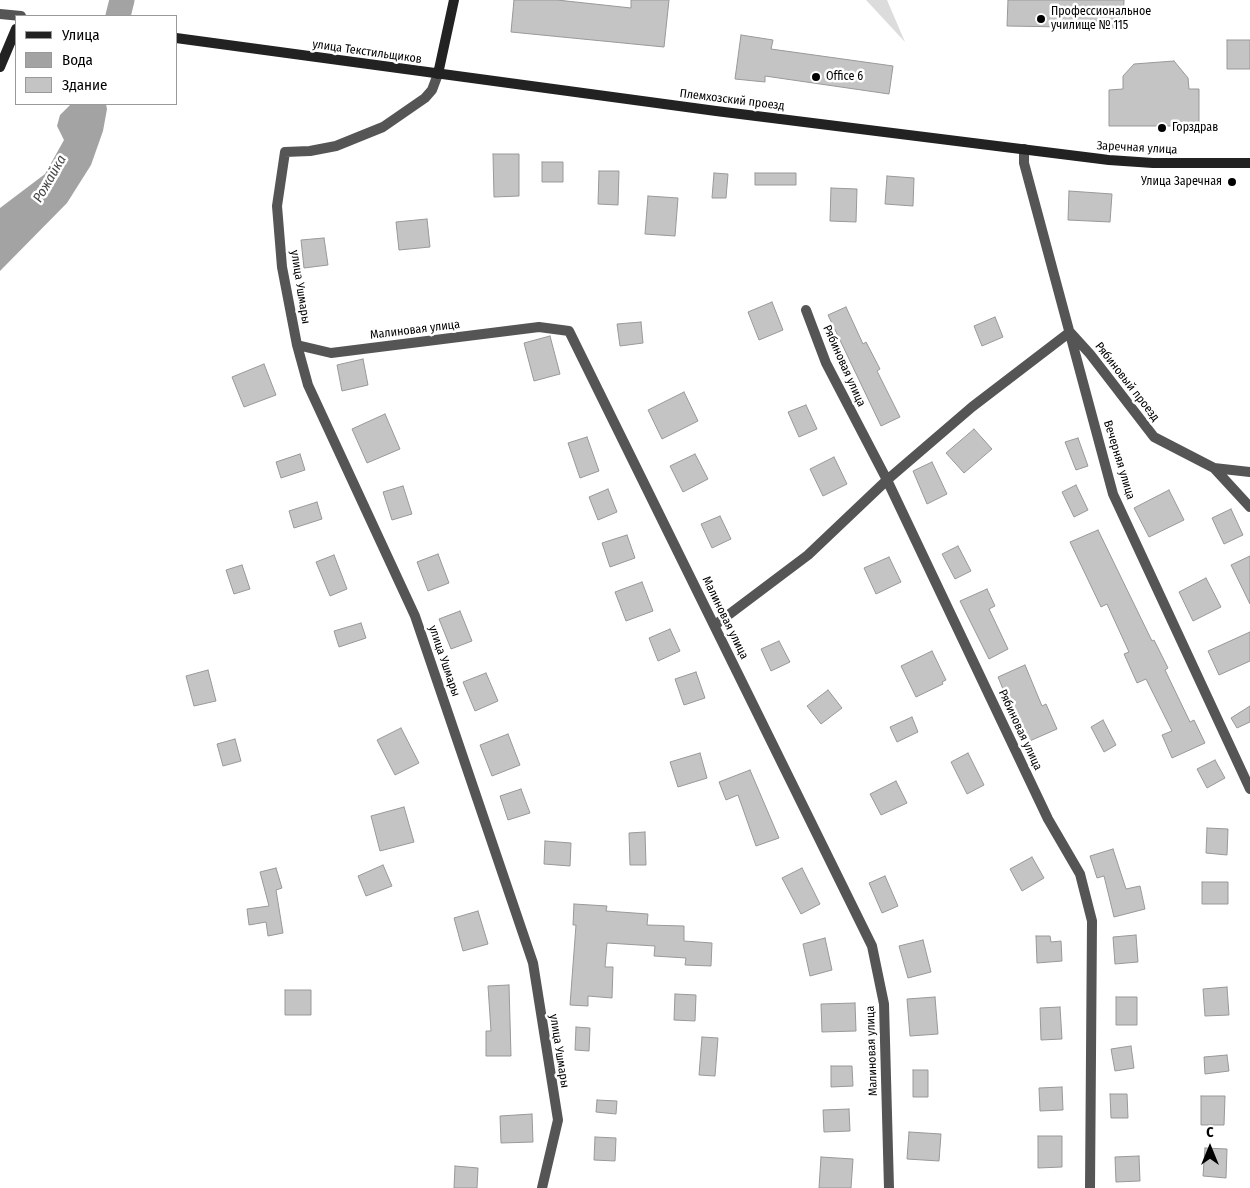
<!DOCTYPE html>
<meta charset="utf-8">
<style>
body{margin:0}
#map{position:relative;width:1250px;height:1188px;overflow:hidden;background:#fff;font-family:"Fira Sans Condensed",sans-serif}
canvas{display:block}
.legend{position:absolute;left:15px;top:15px;width:162px;height:90px;box-sizing:border-box;background:#fff;border:1px solid #999;margin:0;padding:6px 9px;list-style:none;font-size:15px;color:#000}
.legend li{display:flex;align-items:center;gap:10px;height:25px}
.legend b{width:25px;border:1px solid #999}
.north{position:absolute;left:1185px;top:1123px;width:50px;height:50px;-webkit-text-stroke:4px #fff;paint-order:stroke;rotate:0deg;font-size:14px;font-weight:700;line-height:20px;text-align:center;color:#000}
.north::after{content:'';display:block;margin:auto;width:18px;height:22px;background:#000;clip-path:polygon(50% 0,100% 100%,50% 72%,0 100%)}
</style>
<div id="map">
<canvas width="1250" height="1188"></canvas>
<ul class="legend">
<li><b style="height:6px;background:#222"></b>Улица</li>
<li><b style="height:14px;background:#a3a3a3"></b>Вода</li>
<li><b style="height:14px;background:#c4c4c4"></b>Здание</li>
</ul>
<div class="north">С</div>
</div>
<script>
const c = document.querySelector('canvas').getContext('2d');
c.lineJoin = 'round';
function paint(path, color) {
  c.fillStyle = color;
  c.fill(path, 'evenodd');
}
function shape(rows) {
  const path = new Path2D();
  for (const r of rows) {
    path.moveTo(r[0], r[1]);
    for (let i = 2; i < r.length; i += 2) path.lineTo(r[i], r[i + 1]);
  }
  return path;
}
function strokePath(path, color, width, dash) {
  c.strokeStyle = color;
  c.lineWidth = width;
  c.lineCap = dash ? 'butt' : 'round';
  c.setLineDash(dash || []);
  c.stroke(path);
}
function write(font, color, halo, rows, align = 'center') {
  c.font = font + ' "Fira Sans Condensed",sans-serif';
  c.lineWidth = 5;
  c.setLineDash([]);
  c.textBaseline = 'middle';
  c.strokeStyle = halo;
  c.fillStyle = color;
  for (const [text, x, y, turn = 0] of rows) {
    c.save();
    c.translate(x, y);
    c.rotate((+turn || 0) * Math.PI / 180);
    c.textAlign = isNaN(turn) ? turn : align;
    if (halo) c.strokeText(text, 0, 0);
    c.fillText(text, 0, 0);
    c.restore();
  }
}
paint(shape([
 [866,0,887,0,905,42]
]), '#dcdcdc');
paint(shape([
 [71,104,106,104,107,109,103,131,91,165,67,203,0,271,0,208,45,174,64,140,57,126,60,115]
]), '#a3a3a3');
strokePath(shape([
 [118,16,122,0]
]), '#a3a3a3', 25);
const building = shape([
 [514,0,557,0,631,8,631,0,669,0,664,47,511,32,514,0],
 [1008,0,1124,0,1123,28,1007,26,1008,0],
 [741,35,773,40,771,49,893,66,889,94,765,76,765,82,735,79,741,35],
 [1227,40,1250,40,1250,69,1227,69,1227,40],
 [1174,61,1188,78,1189,89,1199,89,1199,126,1109,126,1109,90,1123,89,1123,76,1134,64,1174,61],
 [493,154,519,154,519,196,494,197,493,154],
 [542,162,563,162,563,182,542,182,542,162],
 [599,171,619,171,618,205,598,204,599,171],
 [714,173,728,174,726,198,712,198,714,173],
 [755,173,796,173,796,185,755,185,755,173],
 [887,176,914,178,913,206,885,204,887,176],
 [831,188,857,189,856,222,830,221,831,188],
 [1069,191,1112,194,1110,222,1068,220,1069,191],
 [648,196,678,198,675,236,645,234,648,196],
 [427,219,430,247,399,250,396,222,427,219],
 [324,238,328,265,304,268,301,240,324,238],
 [772,302,783,330,759,340,748,312,772,302],
 [846,307,863,344,866,342,880,369,877,371,900,417,881,426,828,315,846,307],
 [995,317,1003,337,982,346,974,326,995,317],
 [641,322,643,343,620,346,617,324,641,322],
 [550,336,560,374,534,381,524,343,550,336],
 [363,359,368,385,342,391,337,365,363,359],
 [264,364,276,395,244,407,232,377,264,364],
 [684,392,698,421,662,439,648,410,684,392],
 [806,405,817,429,799,437,788,412,806,405],
 [385,414,400,449,367,463,352,429,385,414],
 [974,429,992,449,964,473,946,453,974,429],
 [587,437,599,471,580,478,568,443,587,437],
 [1078,438,1088,466,1076,470,1065,442,1078,438],
 [300,454,305,470,281,478,276,462,300,454],
 [695,454,708,479,683,492,670,466,695,454],
 [834,457,847,484,823,496,810,469,834,457],
 [932,462,947,494,927,504,913,471,932,462],
 [1076,485,1088,510,1074,517,1062,492,1076,485],
 [403,486,412,514,392,520,383,492,403,486],
 [608,489,617,512,598,520,589,497,608,489],
 [1169,490,1184,520,1149,537,1134,508,1169,490],
 [317,502,322,519,294,528,289,511,317,502],
 [1231,509,1243,535,1224,544,1212,518,1231,509],
 [720,516,731,539,712,548,701,524,720,516],
 [1098,530,1152,641,1154,640,1168,668,1165,670,1190,722,1194,720,1205,743,1172,758,1162,735,1172,731,1146,679,1137,683,1124,654,1129,652,1107,604,1101,607,1070,542,1098,530],
 [627,535,635,558,610,567,602,543,627,535],
 [958,546,971,571,955,579,942,554,958,546],
 [438,554,449,583,428,591,417,562,438,554],
 [334,555,347,589,330,596,316,562,334,555],
 [1250,556,1250,604,1231,565,1250,556],
 [889,557,901,582,876,594,864,568,889,557],
 [242,565,250,589,234,594,226,570,242,565],
 [1206,578,1221,607,1193,621,1179,592,1206,578],
 [642,582,653,611,626,621,615,592,642,582],
 [987,589,995,606,989,609,1008,649,989,659,960,601,987,589],
 [460,611,472,641,451,649,439,619,460,611],
 [361,623,366,638,339,647,334,631,361,623],
 [670,629,680,651,658,661,649,638,670,629],
 [1250,632,1250,661,1219,675,1208,651,1250,632],
 [779,641,790,662,771,671,761,649,779,641],
 [932,651,946,680,942,682,943,684,916,697,901,666,932,651],
 [1025,665,1042,706,1046,704,1057,729,1025,743,998,677,1025,665],
 [208,670,216,701,194,706,186,676,208,670],
 [696,672,705,698,684,705,675,679,696,672],
 [486,673,498,701,475,711,463,682,486,673],
 [828,690,842,708,821,724,807,706,828,690],
 [1250,706,1250,722,1237,728,1231,718,1250,706],
 [912,717,918,732,897,742,890,727,912,717],
 [1103,720,1116,745,1104,752,1091,727,1103,720],
 [401,728,419,763,395,775,377,740,401,728],
 [508,734,520,765,492,776,480,745,508,734],
 [235,739,241,761,223,766,217,744,235,739],
 [700,753,707,778,678,787,670,762,700,753],
 [968,753,984,785,967,794,951,762,968,753],
 [1215,760,1225,778,1207,788,1197,769,1215,760],
 [750,770,779,838,756,846,738,795,726,800,719,782,750,770],
 [896,781,907,803,881,815,870,794,896,781],
 [521,789,530,813,508,820,500,796,521,789],
 [404,807,414,842,380,851,371,816,404,807],
 [1207,828,1228,829,1227,855,1206,853,1207,828],
 [645,832,646,865,630,865,629,833,645,832],
 [545,841,571,843,570,866,544,864,545,841],
 [1113,849,1126,889,1140,886,1145,909,1114,917,1104,876,1097,878,1090,856,1113,849],
 [1032,857,1044,878,1022,891,1010,869,1032,857],
 [383,865,392,886,366,896,358,876,383,865],
 [276,868,282,888,276,890,283,933,268,936,266,922,249,925,247,909,269,906,260,872,276,868],
 [802,868,820,904,801,914,782,878,802,868],
 [885,876,898,906,882,913,869,883,885,876],
 [1202,882,1228,882,1228,904,1202,904,1202,882],
 [574,904,607,906,606,911,648,914,647,925,684,926,684,941,712,943,711,966,685,965,686,958,654,956,655,946,607,943,605,967,613,967,612,998,588,996,588,1006,570,1005,576,925,573,925,574,904],
 [478,911,488,944,463,951,454,918,478,911],
 [1136,935,1138,962,1115,964,1113,937,1136,935],
 [1036,936,1050,936,1051,942,1061,941,1062,961,1037,963,1036,936],
 [825,938,832,970,810,976,803,944,825,938],
 [923,940,931,972,908,978,899,946,923,940],
 [509,985,511,1056,486,1056,486,1031,491,1031,488,986,509,985],
 [1227,987,1229,1015,1205,1016,1203,989,1227,987],
 [285,990,311,990,311,1015,285,1015,285,990],
 [675,994,696,995,695,1021,674,1020,675,994],
 [935,997,938,1034,910,1036,907,999,935,997],
 [1116,997,1137,997,1137,1025,1116,1025,1116,997],
 [855,1003,856,1031,822,1032,821,1004,855,1003],
 [1060,1007,1062,1039,1041,1040,1040,1008,1060,1007],
 [576,1027,590,1028,589,1051,575,1050,576,1027],
 [702,1037,718,1038,715,1076,699,1075,702,1037],
 [1131,1046,1134,1068,1115,1071,1111,1049,1131,1046],
 [1227,1055,1229,1071,1205,1074,1204,1057,1227,1055],
 [831,1066,852,1066,853,1086,831,1087,831,1066],
 [913,1070,928,1070,928,1097,913,1097,913,1070],
 [1062,1087,1063,1110,1040,1111,1039,1088,1062,1087],
 [1110,1094,1127,1094,1128,1118,1111,1118,1110,1094],
 [1201,1096,1225,1096,1224,1125,1201,1125,1201,1096],
 [597,1100,617,1101,616,1114,596,1112,597,1100],
 [849,1109,850,1131,824,1132,823,1110,849,1109],
 [532,1114,533,1142,501,1143,500,1116,532,1114],
 [909,1132,941,1134,939,1161,907,1159,909,1132],
 [1038,1136,1062,1136,1062,1167,1038,1168,1038,1136],
 [595,1137,616,1138,615,1161,594,1160,595,1137],
 [1205,1148,1227,1149,1226,1178,1203,1176,1205,1148],
 [1139,1156,1140,1181,1116,1182,1115,1157,1139,1156],
 [821,1157,853,1159,851,1188,819,1188,821,1157],
 [455,1166,478,1168,477,1188,454,1188,455,1166]
]);
paint(building, '#c4c4c4');
strokePath(building, '#999', 1);
strokePath(shape([
 [438,74,432,90,425,98,383,127,336,146,310,151,285,152,277,206,282,267,297,345,308,385,415,616,533,963,558,1120,542,1188],
 [1024,149,1024,163,1113,494,1250,789],
 [806,310,826,363,887,480,1048,819,1080,874,1092,921,1090,1188],
 [297,345,331,353,539,327,569,331,872,946,884,1004,889,1188],
 [1214,468,1250,507],
 [715,625,808,555,887,480,972,407,1070,332,1090,354,1154,437,1214,468,1250,472]
]), '#555', 10);
strokePath(shape([
 [0,14,21,16]
]), '#555', 10);
strokePath(shape([
 [176,38,716,111,1109,160,1153,163,1250,163],
 [0,67,16,29],
 [438,74,454,0]
]), '#222', 10);
for (const [x, y, r, color] of [
 [1041,19,5,"#000"],
 [816,77,5,"#000"],
 [1162,128,5,"#000"],
 [1232,182,5,"#000"]
]) {
  const dot = new Path2D();
  dot.arc(x, y, r, 0, 2 * Math.PI);
  c.fillStyle = color;
  c.fill(dot);
  strokePath(dot, '#fff', 2);
}
write('12px', '#000', '#fff', [
 ["Профессиональное",1051,12],
 ["училище № 115",1051,26],
 ["Office 6",826,77],
 ["Горздрав",1172,128],
 ["Улица Заречная",1222,182,"right"]
], 'left');
write('12px', '#000', '#fff', [
 ["улица Текстильщиков",367,52,8],
 ["Племхозский проезд",732,100,7],
 ["Заречная улица",1137,148,3],
 ["улица Ушмары",300,287,81],
 ["Малиновая улица",415,330,-7],
 ["Рябиновая улица",844,366,66],
 ["Рябиновый проезд",1127,382,52],
 ["Вечерняя улица",1119,460,73],
 ["Малиновая улица",725,618,64],
 ["улица Ушмары",444,661,71],
 ["Рябиновая улица",1020,730,65],
 ["улица Ушмары",559,1051,81],
 ["Малиновая улица",872,1051,-92]
]);
write('italic 14px', '#444', '#fff', [
 ["Рожайка",50,179,-60]
]);
</script>
